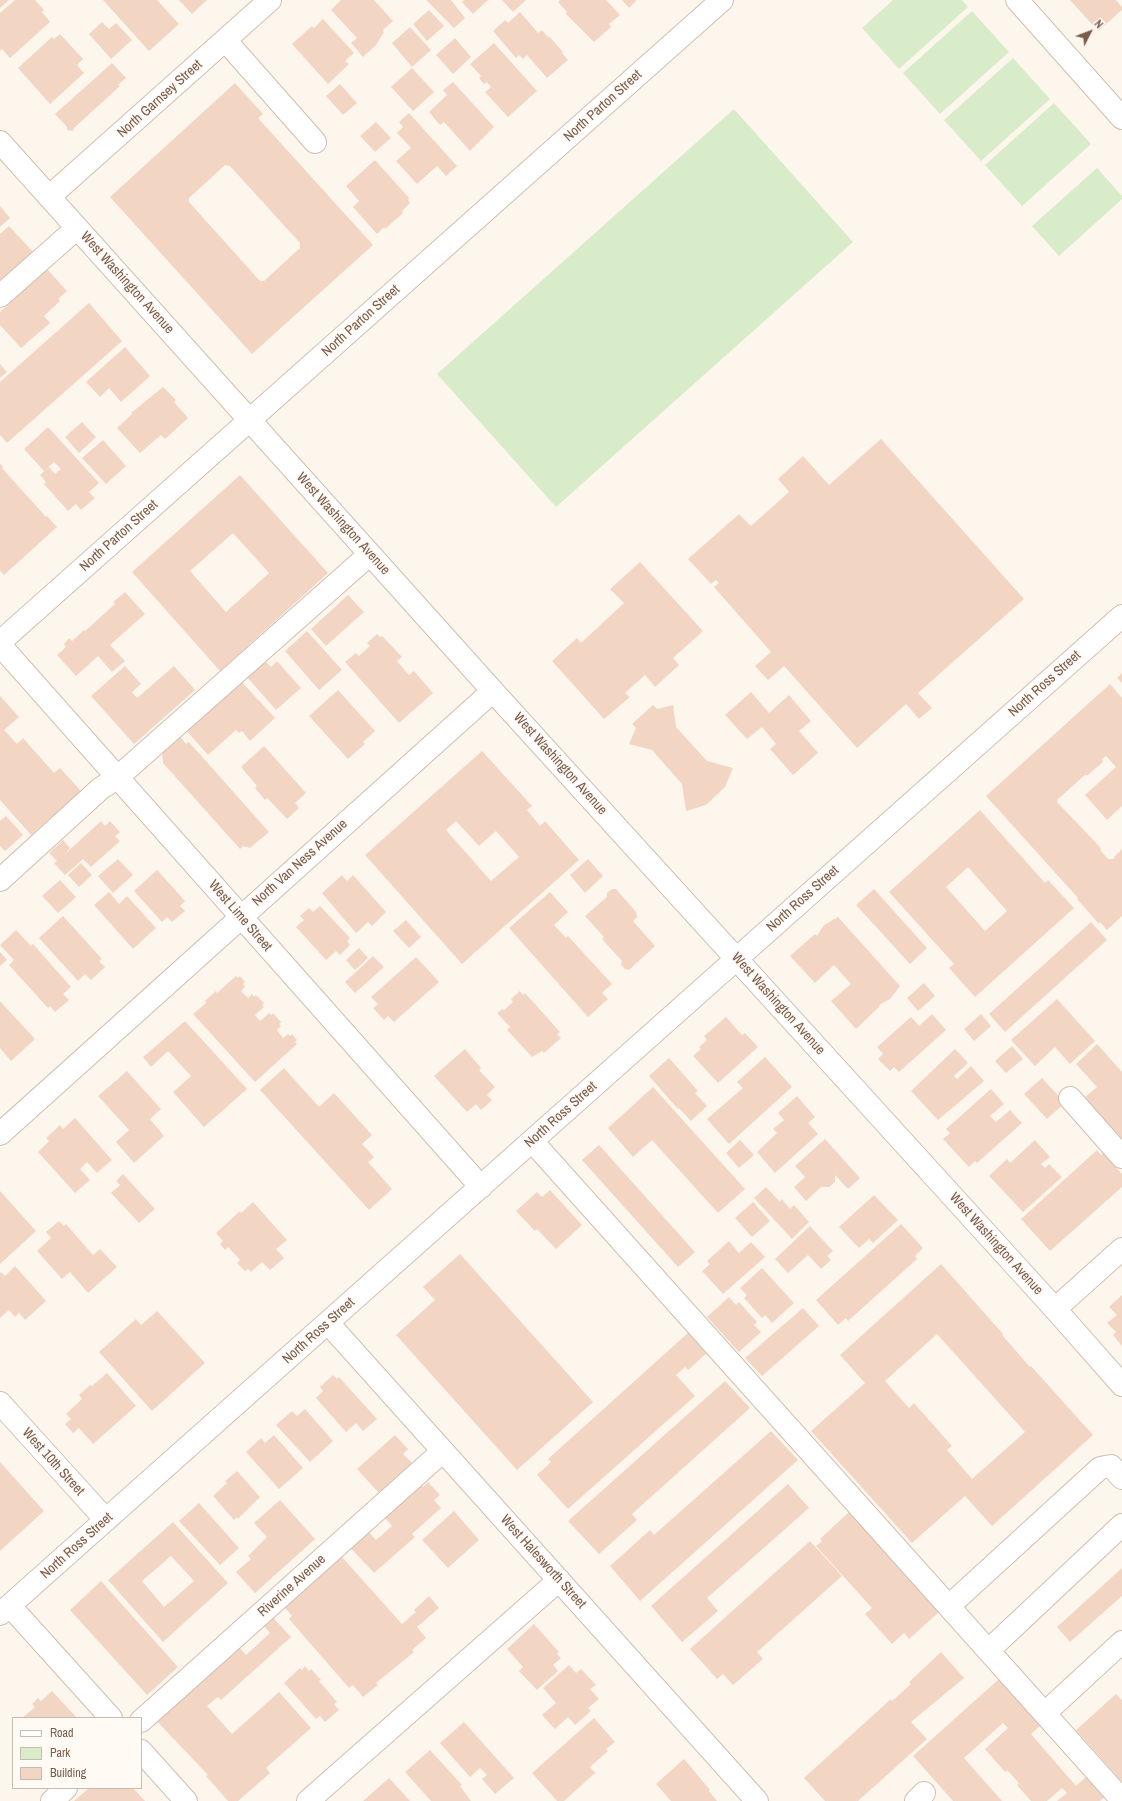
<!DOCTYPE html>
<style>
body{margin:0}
#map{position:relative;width:1122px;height:1801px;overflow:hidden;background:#fdf6ec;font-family:"Archivo Narrow",sans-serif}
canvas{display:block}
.legend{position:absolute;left:12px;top:1717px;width:130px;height:72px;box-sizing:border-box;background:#fffaf3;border:1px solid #cabbb1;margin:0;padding:5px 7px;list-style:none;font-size:12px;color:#7a5c4d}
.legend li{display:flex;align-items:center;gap:8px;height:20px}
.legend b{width:20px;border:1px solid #cabbb1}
.north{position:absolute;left:1070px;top:12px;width:40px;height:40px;-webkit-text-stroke:3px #fffaf3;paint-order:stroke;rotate:48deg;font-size:11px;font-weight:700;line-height:16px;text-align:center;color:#7a5c4d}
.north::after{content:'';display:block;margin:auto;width:14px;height:18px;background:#7a5c4d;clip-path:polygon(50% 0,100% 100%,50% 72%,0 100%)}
</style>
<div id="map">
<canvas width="1122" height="1801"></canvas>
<ul class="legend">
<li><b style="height:5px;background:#fff"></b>Road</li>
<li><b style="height:11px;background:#d8ecc9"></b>Park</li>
<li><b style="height:11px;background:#f3d5c3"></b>Building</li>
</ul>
<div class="north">N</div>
</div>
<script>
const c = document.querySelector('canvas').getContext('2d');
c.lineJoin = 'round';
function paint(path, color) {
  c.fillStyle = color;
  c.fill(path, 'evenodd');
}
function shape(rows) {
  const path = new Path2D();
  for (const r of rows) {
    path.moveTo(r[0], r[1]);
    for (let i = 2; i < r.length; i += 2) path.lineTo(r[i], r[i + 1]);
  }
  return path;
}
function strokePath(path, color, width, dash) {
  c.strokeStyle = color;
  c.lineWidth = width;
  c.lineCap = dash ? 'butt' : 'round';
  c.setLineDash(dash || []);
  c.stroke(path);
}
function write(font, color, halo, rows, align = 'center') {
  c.font = font + ' "Archivo Narrow",sans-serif';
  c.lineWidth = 3;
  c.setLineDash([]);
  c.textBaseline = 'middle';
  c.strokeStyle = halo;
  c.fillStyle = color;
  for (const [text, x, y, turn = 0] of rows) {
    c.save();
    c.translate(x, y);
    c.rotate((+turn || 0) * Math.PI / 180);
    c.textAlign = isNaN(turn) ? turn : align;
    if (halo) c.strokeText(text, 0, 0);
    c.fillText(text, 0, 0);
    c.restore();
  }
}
paint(shape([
 [893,0,962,0,968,7,899,69,862,28],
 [972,11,1009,52,940,114,903,73],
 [1013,58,1050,99,981,161,944,120],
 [1054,103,1091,144,1022,206,985,165],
 [734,109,853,242,556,507,437,374],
 [1097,168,1122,196,1122,199,1059,256,1032,226]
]), '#d8ecc9');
paint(shape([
 [0,0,9,0,0,8],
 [15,0,35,0,44,10,42,12,50,22,10,58,2,49,0,51,0,13],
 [103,0,157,0,179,24,149,51],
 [179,0,207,0,192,14],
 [341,0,374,0,393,21,383,30,384,32,376,45,363,57,351,43,357,38,331,10],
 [426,0,451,0,465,18,454,28],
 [464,0,488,0,473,14,462,2],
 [502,0,526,0,513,12],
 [560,0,606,0,620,15,609,24,611,27,594,42,565,13,567,12,558,2],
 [622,0,637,0,629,8],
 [1070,0,1116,0,1122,7,1122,10,1098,31],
 [429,10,444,26,427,41,413,24],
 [520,12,538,33,542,30,548,37,549,36,563,52,562,53,568,60,547,78,527,55,523,59,519,55,516,58,493,31,505,20,508,23],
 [323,19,354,53,345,61,349,64,328,84,292,44,312,26,314,28],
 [102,22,109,29,116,23,132,40,111,59,89,34],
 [410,27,431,50,412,67,392,43],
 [60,34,83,59,77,65,84,73,50,104,18,68,52,37,54,39],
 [455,38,471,57,453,74,436,55],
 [494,43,537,91,508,117,485,92,491,87,487,82,484,84,479,78,481,76,470,64],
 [112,63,126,78,118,85,120,86,74,128,73,131,67,130,67,127,55,114],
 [412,68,434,92,413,111,391,87],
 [453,82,494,127,470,151,444,122,440,125,429,112,447,95,443,90],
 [235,83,263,114,258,118,373,245,252,354,110,197],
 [225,165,230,166,300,243,300,248,264,281,260,281,189,202,189,198],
 [340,84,357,103,343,115,326,96],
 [409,113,457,166,446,176,437,166,417,184,396,161,411,148,397,133,403,127,399,122],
 [376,122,391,138,375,152,360,136],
 [375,160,409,198,408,200,410,203,402,211,403,213,385,229,384,227,377,234,353,207,359,201,346,186],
 [0,206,10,218,0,227],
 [9,226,35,254,0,286,0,234],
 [45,267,67,291,58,299,60,301,44,316,50,323,21,348,0,325,0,312,17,297,14,294],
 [89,303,122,341,7,443,0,435,0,382],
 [125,347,150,376,121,402,109,388,100,397,86,382],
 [0,364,7,372,0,378],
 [163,387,176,400,174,402,188,418,165,439,161,435,140,453,117,428,132,414,131,413],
 [82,422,96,437,79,453,65,437],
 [48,427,99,483,89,492,95,498,81,510,76,504,68,511,44,484,46,482,40,475,49,467,55,474,61,469,54,462,44,471,24,449],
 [881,439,1024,599,918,693,932,708,919,719,906,704,857,748,784,666,768,680,755,666,771,652,714,587,719,583,716,580,711,584,688,559,739,514,751,526,789,492,778,479,803,456,829,485],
 [103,440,126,466,106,484,82,458],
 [0,463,3,467,2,468,46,517,47,516,57,527,4,575,0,571],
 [240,475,328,573,220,671,132,572],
 [233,533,269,573,226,612,190,571],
 [640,562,703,631,673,658,679,665,655,687,645,675,625,693,630,697,604,719,552,661,577,638,581,643,624,603,610,589],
 [125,592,145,614,110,645,125,661,112,672,98,656,76,676,57,655,66,647,64,644,69,638,72,641,84,630,85,631,115,604,113,602],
 [348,595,364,612,326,646,311,629],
 [307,631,342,670,319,690,285,651],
 [377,634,380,637,382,636,402,657,397,661,409,675,414,671,433,693,399,723,345,662,356,653,359,656,370,646,367,643],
 [265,661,271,667,277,661,301,688,276,710,247,677],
 [125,666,141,684,132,692,137,698,174,666,195,690,134,744,91,696],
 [1122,673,1122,683,1117,678],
 [239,679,275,718,250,741,242,731,239,733,236,730,208,755,185,729],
 [1110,684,1122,698,1122,806,1107,820,1085,795,1116,767,1106,756,1102,759,1103,762,1088,775,1085,775,1058,799,1057,802,1100,847,1101,851,1108,859,1113,859,1115,858,1114,857,1122,849,1122,916,1107,930,1100,922,1099,924,1077,899,1078,898,986,796],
 [338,690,375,731,363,742,365,744,348,759,309,716],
 [751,692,769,713,789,695,811,721,799,731,818,753,793,775,770,749,776,744,762,727,747,739,725,715],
 [0,696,19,717,4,730,17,744,23,738,54,773,60,768,81,791,31,835,0,800],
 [653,705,657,709,673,705,676,727,707,761,733,768,725,787,706,805,686,811,682,784,652,750,629,744,636,728,632,724],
 [180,736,186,744,189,742,269,832,250,848,243,846,240,849,163,763,162,752],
 [264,746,306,793,295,803,299,808,287,819,267,798,265,800,255,788,257,786,241,767],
 [482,751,532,806,527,810,540,826,545,821,579,860,462,964,365,855],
 [456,821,479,846,496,831,519,857,491,881,446,830],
 [980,810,1045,883,1048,880,1074,908,975,997,949,968,954,964,889,892],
 [968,867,1007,911,985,931,946,887],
 [6,816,23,835,5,851,0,846,0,821],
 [101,821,105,826,110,821,120,832,115,836,120,841,91,867,83,859,65,875,54,863,57,861,49,853,63,840,70,848,65,854],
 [118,859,133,875,113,893,98,876],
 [588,859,603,876,585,893,570,875],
 [81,863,92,875,79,887,68,875],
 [157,870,185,901,180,906,185,911,172,922,167,917,162,922,134,891],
 [342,875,347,881,353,875,386,912,372,926,368,922,356,933,322,893],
 [60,880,76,897,58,913,42,896],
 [612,889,616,889,636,912,637,917,633,921,655,946,629,970,625,969,621,965,622,961,602,939,604,937,585,916,607,897,607,893],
 [874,889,927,948,910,964,856,905],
 [109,892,119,904,127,896,156,928,133,949,94,905],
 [550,892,568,912,554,925,566,938,568,936,612,984,602,993,608,999,588,1017,509,928],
 [320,906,350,938,347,941,350,945,340,955,336,951,326,960,296,927,304,920,300,916,309,908,313,912],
 [63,916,102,959,99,961,105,967,91,980,85,974,78,981,39,938],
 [838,917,900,986,890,999,879,1005,880,1006,856,1029,831,1001,851,984,834,965,815,983,790,956,815,934,817,936,824,925],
 [406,920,421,937,409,948,393,931],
 [1091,922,1107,940,1005,1032,989,1014],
 [16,930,31,946,33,944,71,987,63,994,69,1000,55,1012,50,1006,48,1008,9,965,14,960,0,945],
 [359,948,368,958,355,970,346,960],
 [0,952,7,960,0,966],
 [373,956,384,967,355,993,345,982],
 [416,957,439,982,394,1022,388,1016,384,1020,373,1008,378,1004,371,997],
 [236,976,238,978,240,976,245,982,243,984,245,987,241,991,248,998,252,994,254,997,256,995,264,1003,262,1005,264,1007,255,1015,260,1021,269,1013,271,1015,273,1013,281,1022,279,1024,281,1026,277,1030,283,1038,288,1034,290,1036,292,1034,297,1040,295,1042,297,1044,255,1082,193,1014,206,1003,205,1001,216,991,217,993],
 [924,983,935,996,918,1011,907,998],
 [520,991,523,995,525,993,560,1032,557,1034,561,1038,544,1053,542,1051,532,1057,507,1030,510,1027,497,1013,502,1009,504,1010,513,1002,511,999],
 [1057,999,1095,1041,1070,1064,1055,1047,1035,1066,1011,1040],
 [0,1001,35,1039,11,1061,0,1048],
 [932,1014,946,1030,899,1072,894,1067,890,1071,878,1059,883,1054,877,1047,911,1017,919,1026],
 [981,1014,991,1026,974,1041,964,1029],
 [726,1017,742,1035,745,1033,758,1047,718,1083,693,1056,701,1049,699,1047,707,1040,704,1036],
 [185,1021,247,1089,204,1127,173,1092,191,1076,168,1051,151,1067,143,1057],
 [1097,1044,1122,1072,1122,1138,1116,1144,1083,1105,1088,1100,1085,1097,1097,1087,1076,1064],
 [1012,1046,1023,1059,1006,1073,995,1061],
 [465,1049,481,1068,479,1070,495,1087,487,1095,492,1100,481,1110,476,1104,467,1112,434,1076],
 [955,1049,968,1063,954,1076,957,1079,971,1066,984,1081,938,1120,911,1091],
 [765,1057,792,1087,729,1144,707,1119,743,1088,737,1082],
 [669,1058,698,1091,695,1093,707,1106,691,1121,679,1108,678,1109,649,1076],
 [284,1068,319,1107,334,1093,372,1135,362,1144,374,1157,368,1162,392,1189,369,1210,260,1090],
 [127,1071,161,1109,150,1119,164,1136,134,1163,116,1142,129,1130,98,1096],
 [1042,1078,1065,1103,1047,1119,1024,1094],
 [653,1087,745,1189,718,1213,652,1140,633,1157,608,1128],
 [991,1089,1004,1104,990,1116,996,1122,1010,1110,1022,1123,977,1163,975,1161,969,1167,943,1139,950,1133,946,1129],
 [797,1096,815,1117,808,1123,818,1134,775,1173,757,1152,777,1133,773,1129,784,1120,778,1113],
 [75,1118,112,1160,97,1173,87,1162,80,1169,90,1180,75,1193,38,1152,49,1141,46,1138,60,1125,63,1129],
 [825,1139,860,1178,848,1189,835,1175,835,1182,829,1187,821,1187,806,1201,794,1187,805,1177,795,1166],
 [740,1140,754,1155,739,1168,726,1153],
 [1035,1140,1050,1157,1041,1164,1045,1168,1049,1164,1062,1177,1023,1212,989,1176,1007,1159,1010,1163],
 [599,1145,695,1252,678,1267,582,1160],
 [1097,1150,1101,1155,1103,1153,1122,1174,1122,1187,1050,1251,1021,1219],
 [123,1174,155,1209,139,1223,111,1193,120,1185,116,1181],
 [766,1187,780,1202,782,1199,790,1209,794,1205,809,1222,792,1239,754,1198],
 [550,1190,582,1225,556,1249,537,1229,535,1231,516,1211,537,1192,542,1197],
 [0,1191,36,1231,0,1264],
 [874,1195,898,1220,873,1243,869,1239,859,1248,839,1227],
 [253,1202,287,1240,276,1249,284,1258,270,1270,262,1262,251,1272,248,1269,245,1271,237,1263,240,1260,228,1247,225,1250,220,1244,223,1241,216,1233,240,1211,241,1213],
 [753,1202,770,1221,752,1237,735,1218],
 [59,1221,64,1226,66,1224,93,1255,100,1249,117,1267,88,1293,70,1272,62,1279,37,1251,51,1238,46,1232],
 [901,1224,923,1248,915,1256,917,1259,848,1321,846,1318,838,1325,816,1300],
 [810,1226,833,1251,827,1256,831,1260,821,1269,808,1255,788,1273,775,1259],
 [729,1241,739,1253,751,1242,765,1257,723,1294,702,1271,710,1264,707,1261],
 [460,1254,593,1402,517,1470,396,1335,435,1300,423,1287],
 [941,1264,1003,1334,1002,1335,1030,1367,1031,1366,1093,1435,992,1526,965,1496,912,1543,811,1431,865,1383,840,1355],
 [937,1334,1025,1432,972,1479,947,1450,952,1446,914,1403,909,1408,885,1381],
 [15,1266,46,1301,25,1320,19,1313,15,1317,9,1310,0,1318,0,1273,1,1272,5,1276],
 [762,1268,794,1303,772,1323,765,1315,762,1318,744,1298,747,1295,740,1288],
 [1122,1295,1122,1346,1113,1335,1116,1332,1107,1323,1117,1315,1109,1307],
 [729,1297,736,1305,739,1302,757,1322,754,1325,761,1332,739,1352,707,1317],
 [803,1308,819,1326,762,1376,745,1358],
 [157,1311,205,1363,152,1411,99,1352,136,1319,141,1325],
 [689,1332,707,1353,688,1370,685,1367,676,1375,695,1396,568,1509,537,1475,551,1462,548,1459],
 [107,1373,136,1406,93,1444,79,1428,73,1433,65,1424,71,1419,66,1414,82,1399,79,1395,90,1385,92,1386],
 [333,1375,337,1379,339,1377,377,1419,363,1431,356,1423,346,1432,316,1398,323,1391,320,1387],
 [725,1381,750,1408,632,1514,637,1520,599,1554,568,1521],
 [305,1409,333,1441,310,1462,276,1425,292,1411,297,1416],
 [771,1431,798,1460,640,1601,610,1566,650,1530,654,1535],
 [274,1435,303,1468,279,1489,246,1452,261,1438,265,1443],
 [395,1435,408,1449,403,1454,412,1463,379,1493,357,1469],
 [0,1462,44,1511,0,1551],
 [237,1471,260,1497,238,1519,237,1517,234,1520,213,1496,227,1483,225,1481],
 [428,1482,440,1495,434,1500,441,1508,412,1534,415,1537,374,1573,347,1544,365,1528,376,1540,392,1526,385,1518,421,1485,423,1487],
 [788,1484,809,1508,707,1598,718,1611,682,1642,651,1606],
 [280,1500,315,1539,255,1593,236,1572,251,1559,248,1556,267,1537,254,1523],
 [199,1503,239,1548,220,1565,179,1521],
 [454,1511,479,1540,448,1568,422,1540],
 [849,1512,939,1612,909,1639,904,1633,892,1644,865,1614,872,1608,816,1546,822,1541,820,1539],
 [173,1522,228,1583,163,1642,108,1580],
 [171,1556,194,1581,164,1607,142,1581],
 [810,1541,842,1576,757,1652,763,1659,733,1685,723,1674,717,1679,690,1649],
 [342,1557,402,1624,416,1612,414,1610,429,1596,439,1608,417,1627,426,1638,412,1650,414,1652,376,1683,378,1685,363,1697,353,1685,349,1688,289,1619,292,1616,285,1608,299,1595,298,1593,326,1568,328,1570],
 [1122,1568,1122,1596,1070,1642,1057,1627],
 [101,1581,178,1667,147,1695,70,1610],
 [267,1611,291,1637,221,1700,218,1697,207,1706,232,1734,279,1692,311,1728,266,1768,270,1773,238,1801,228,1801,206,1776,208,1775,151,1715,234,1641,246,1655,270,1633,258,1619],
 [534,1624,559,1652,557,1654,561,1658,553,1665,558,1671,537,1690,519,1671,523,1667,507,1649],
 [941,1652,964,1678,911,1722,927,1739,858,1801,825,1801,804,1778,891,1699,892,1701,911,1684,909,1682],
 [569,1665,576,1673,581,1669,596,1685,590,1689,599,1699,588,1708,591,1711,575,1725,568,1717,555,1729,542,1715,556,1703,543,1688],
 [305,1666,309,1671,311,1669,321,1680,319,1681,337,1702,334,1704,339,1710,325,1722,320,1716,316,1719,284,1683,300,1668,302,1670],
 [999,1679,1041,1725,1031,1734,1076,1786,1087,1776,1105,1797,1100,1801,1057,1801,1067,1793,1062,1788,1047,1801,1031,1801,1017,1785,1019,1783,1007,1770,1005,1772,985,1749,1008,1728,1003,1723,964,1758,1002,1801,953,1801,913,1756],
 [52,1691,77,1718,22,1718,35,1707,32,1704,38,1698,41,1701],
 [1116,1694,1122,1700,1122,1782,1076,1730],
 [594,1718,615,1742,606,1749,608,1751,590,1767,595,1773,564,1801,557,1801,532,1773],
 [464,1722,514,1778,495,1794,482,1779,487,1775,480,1768,470,1777,440,1743],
 [430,1750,462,1785,460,1786,471,1801,431,1801,405,1772],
 [684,1759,710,1790,709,1791,717,1801,671,1801,656,1784],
 [389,1778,410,1801,363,1801],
 [89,1788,133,1788,145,1801,74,1801]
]), '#f3d5c3');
const minor = shape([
 [1017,0,1122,118],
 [225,40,315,142],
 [0,142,500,699,1055,1309,1122,1385],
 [49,197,270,0],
 [0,296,77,228],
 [0,642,722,0],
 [0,645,481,1187],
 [0,880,100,789,118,777,370,554],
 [1070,1098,1122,1157],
 [0,1134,493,691],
 [532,1141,1122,1800],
 [1055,1309,1122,1249],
 [328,1323,757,1801],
 [0,1403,106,1520],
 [10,1606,111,1718],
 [949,1606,1100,1468,1111,1466,1122,1478],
 [0,1614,1122,616],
 [989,1650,1122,1525],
 [1045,1713,1122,1642],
 [141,1721,443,1451],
 [141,1751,186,1801],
 [52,1801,66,1788],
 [308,1801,559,1580],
 [916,1801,924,1793]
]);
strokePath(minor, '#d1beb0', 24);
strokePath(minor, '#fff', 22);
write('14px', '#7a5c4d', '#fffaf3', [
 ["North Garnsey Street",160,99,-42],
 ["North Parton Street",603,106,-42],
 ["West Washington Avenue",127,283,48],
 ["North Parton Street",361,321,-42],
 ["West Washington Avenue",343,524,48],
 ["North Parton Street",119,536,-42],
 ["North Ross Street",1045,684,-42],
 ["West Washington Avenue",560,764,48],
 ["North Van Ness Avenue",300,863,-42],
 ["North Ross Street",803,899,-42],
 ["West Lime Street",240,916,49],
 ["West Washington Avenue",778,1004,48],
 ["North Ross Street",561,1115,-42],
 ["West Washington Avenue",996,1244,48],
 ["North Ross Street",319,1331,-42],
 ["West 10th Street",53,1462,48],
 ["North Ross Street",77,1546,-42],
 ["West Halesworth Street",543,1562,48],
 ["Riverine Avenue",292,1586,-42]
]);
</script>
